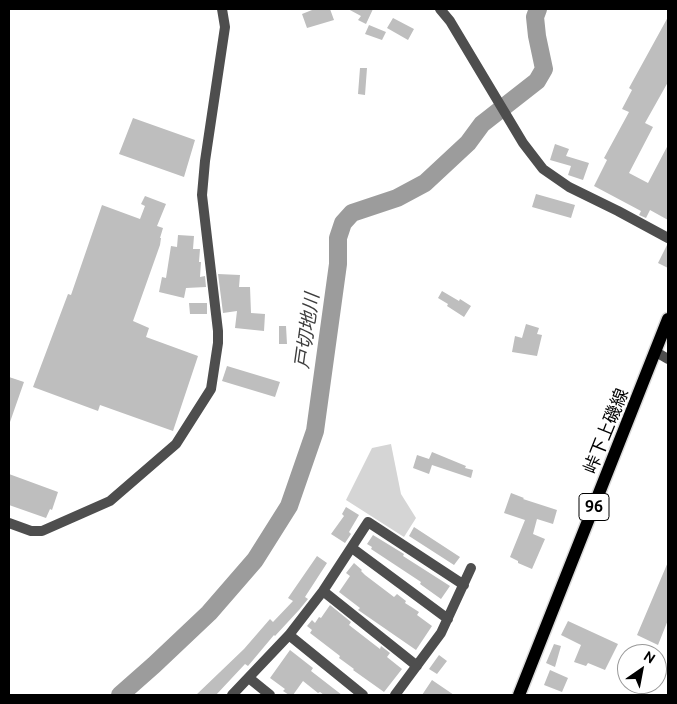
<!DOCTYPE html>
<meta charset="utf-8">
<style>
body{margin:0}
#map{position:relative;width:677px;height:704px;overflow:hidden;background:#fff;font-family:Ubuntu,sans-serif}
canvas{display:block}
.frame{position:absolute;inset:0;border:10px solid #000;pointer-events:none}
.north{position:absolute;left:617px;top:644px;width:50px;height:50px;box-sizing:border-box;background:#fff;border:1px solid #999;border-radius:50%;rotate:33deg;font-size:14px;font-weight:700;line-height:20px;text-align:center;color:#000}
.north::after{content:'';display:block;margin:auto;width:18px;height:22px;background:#000;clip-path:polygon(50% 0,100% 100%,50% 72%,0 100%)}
</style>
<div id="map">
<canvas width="677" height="704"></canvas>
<div class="frame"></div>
<div class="north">N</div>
</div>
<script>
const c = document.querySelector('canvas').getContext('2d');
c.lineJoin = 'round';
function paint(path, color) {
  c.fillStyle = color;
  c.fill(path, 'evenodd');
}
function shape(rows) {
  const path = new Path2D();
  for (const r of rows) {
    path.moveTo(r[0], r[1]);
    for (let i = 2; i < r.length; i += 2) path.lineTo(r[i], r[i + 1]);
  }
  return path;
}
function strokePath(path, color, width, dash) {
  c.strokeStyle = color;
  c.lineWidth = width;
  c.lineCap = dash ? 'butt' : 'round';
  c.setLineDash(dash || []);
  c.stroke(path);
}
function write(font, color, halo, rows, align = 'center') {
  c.font = font + ' Ubuntu,"Noto Sans JP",sans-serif';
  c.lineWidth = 4.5;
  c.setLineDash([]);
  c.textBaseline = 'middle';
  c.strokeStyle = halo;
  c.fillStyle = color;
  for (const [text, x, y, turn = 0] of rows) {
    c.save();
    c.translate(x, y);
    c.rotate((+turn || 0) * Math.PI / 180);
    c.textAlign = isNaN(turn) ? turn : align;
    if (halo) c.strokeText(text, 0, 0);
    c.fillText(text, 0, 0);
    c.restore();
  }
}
paint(shape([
 [391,444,401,494,416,518,404,537,346,500,372,448]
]), '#d5d5d5');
strokePath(shape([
 [120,695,154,665,209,613,255,560,289,506,315,431,338,264,338,238,343,223,352,213,397,198,425,183,468,143,482,124,537,81,544,69,537,36,535,17,538,9]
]), '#9c9c9c', 18);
paint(shape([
 [312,9,330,9,334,20,307,28,302,14,312,10],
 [348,9,373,9,366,24,358,20,361,16],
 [668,17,668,82,645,123,653,127,629,173,648,183,668,145,668,220,650,210,646,218,639,215,641,211,594,186,607,160,604,158,629,112,622,109,632,90,629,88],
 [393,18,414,29,408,40,387,28],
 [369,25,386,32,382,40,365,34],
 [360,68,367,68,365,95,358,94],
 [133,118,195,140,184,177,119,154],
 [555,144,569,149,566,156,589,163,583,180,568,175,571,166,550,160],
 [536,194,575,205,571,218,532,207],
 [145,196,166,204,157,226,163,228,160,238,161,238,160,245,133,321,149,328,146,337,198,356,173,431,100,405,98,411,33,387,68,294,71,295,102,205,140,219,145,206,141,204],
 [178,235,194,236,193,249,200,249,199,262,201,262,200,277,205,276,206,287,186,288,184,298,159,292,162,277,166,278,171,246,177,247],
 [667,245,668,245,668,268,658,263],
 [218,274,240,275,239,287,250,287,251,313,265,314,264,331,235,328,237,311,223,313],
 [442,291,459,301,460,299,471,306,464,317,447,306,448,304,438,298],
 [189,303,207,303,207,314,190,314],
 [526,324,539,328,537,334,542,335,537,356,512,352,515,336,522,338],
 [279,326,286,326,287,344,279,344],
 [227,366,280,382,275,397,222,381],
 [9,377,24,382,10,422,9,422],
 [432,452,466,466,465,468,473,470,471,478,432,465,429,474,413,468,417,455,429,459],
 [9,474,58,492,52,510,50,509,46,518,9,505],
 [511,493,524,498,523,499,557,510,553,524,537,519,533,534,545,539,532,569,518,563,518,561,510,557,525,520,504,513],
 [346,507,359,515,349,532,351,534,345,543,331,534,344,516,342,514],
 [414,527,460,557,454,565,409,536],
 [373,535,404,554,403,556,450,586,441,599,420,584,421,582,371,549,372,547,367,544],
 [317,556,327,563,305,597,308,599,299,610,275,636,274,635,248,666,245,664,216,695,196,695,244,649,270,619,273,622,293,601,288,598],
 [668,562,668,620,658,645,637,635],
 [354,563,362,570,361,571,365,575,394,597,397,594,406,601,405,603,419,612,417,615,432,626,416,650,361,612,358,610,360,608,339,592,350,576,346,573],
 [330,605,351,622,349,625,380,649,381,646,390,653,387,657,402,669,384,692,353,670,354,669,339,658,340,656,310,633,312,630,307,626,312,620,315,623,319,617,321,618],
 [568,621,618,644,605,670,588,663,586,666,574,662,581,645,561,635],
 [554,644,561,646,555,667,546,663],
 [290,650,313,668,311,671,342,695,324,695,320,692,318,693,303,681,293,695,289,695,283,691,285,689,270,678],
 [439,655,447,661,437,674,429,669],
 [550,670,568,678,562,692,544,685],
 [432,680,454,695,422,695]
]), '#bebebe');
const primary = shape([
 [519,695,668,319]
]);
strokePath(primary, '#dbdbdb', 15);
strokePath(shape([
 [9,523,31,531,42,531,110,501,176,444,211,389,218,343,218,331,202,195,205,161,225,27,222,9],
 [352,548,448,619],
 [323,591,417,666],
 [289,635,363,695],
 [249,678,270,695],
 [232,695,289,635,323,591,368,522,464,585],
 [395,695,441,633,471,568]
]), '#4e4e4e', 10);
strokePath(shape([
 [440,9,450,21,523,143,543,169,569,187,618,211,668,238],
 [656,352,668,359]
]), '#4e4e4e', 10);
strokePath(primary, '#000', 12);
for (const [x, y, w] of [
 [594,507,30]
]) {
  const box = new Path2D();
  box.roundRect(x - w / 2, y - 13.5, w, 27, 4);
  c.fillStyle = '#fff';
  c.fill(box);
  strokePath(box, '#000', 1);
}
write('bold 16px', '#000', null, [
 ["96",594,507]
]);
write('18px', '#000', '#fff', [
 ["峠下上磯線",606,431,-68]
]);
write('italic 19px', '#3d3d3d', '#fff', [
 ["戸切地川",307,331,-82]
]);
</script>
